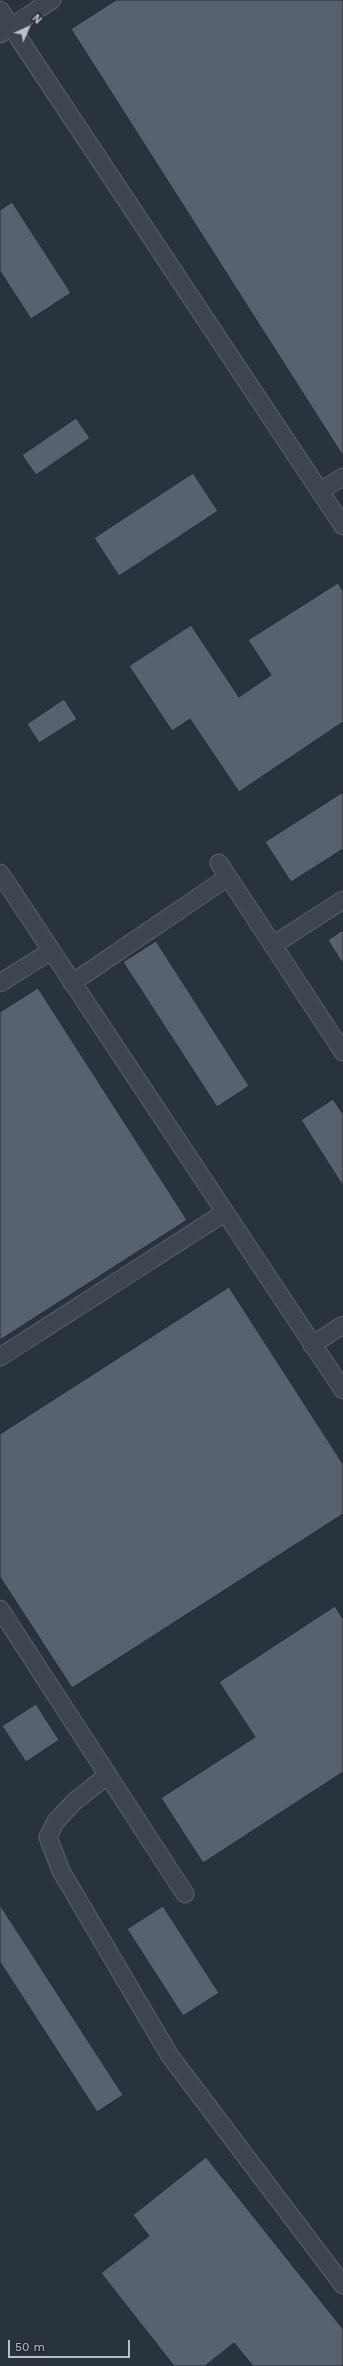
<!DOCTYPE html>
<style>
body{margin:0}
#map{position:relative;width:343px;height:2366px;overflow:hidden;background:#29333e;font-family:"Work Sans",sans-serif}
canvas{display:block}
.north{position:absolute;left:8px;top:8px;width:40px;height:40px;-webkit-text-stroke:3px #222a34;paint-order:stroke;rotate:45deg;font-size:11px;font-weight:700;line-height:16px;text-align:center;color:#bac0c9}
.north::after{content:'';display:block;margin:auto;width:14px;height:18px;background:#bac0c9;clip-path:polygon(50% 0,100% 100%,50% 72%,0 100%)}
.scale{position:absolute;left:8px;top:2340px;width:122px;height:18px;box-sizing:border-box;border:2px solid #bac0c9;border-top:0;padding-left:5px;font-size:12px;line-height:14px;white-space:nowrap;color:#bac0c9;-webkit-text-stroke:3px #222a34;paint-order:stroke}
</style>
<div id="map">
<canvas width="343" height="2366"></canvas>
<div class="north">N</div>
<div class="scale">50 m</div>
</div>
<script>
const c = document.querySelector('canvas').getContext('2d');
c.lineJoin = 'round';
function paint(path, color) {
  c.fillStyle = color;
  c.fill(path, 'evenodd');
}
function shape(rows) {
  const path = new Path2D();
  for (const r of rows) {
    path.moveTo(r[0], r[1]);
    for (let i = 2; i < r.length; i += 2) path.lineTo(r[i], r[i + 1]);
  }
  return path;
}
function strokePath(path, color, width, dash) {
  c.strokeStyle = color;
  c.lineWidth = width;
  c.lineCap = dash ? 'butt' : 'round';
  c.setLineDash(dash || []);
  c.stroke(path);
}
const building = shape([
 [116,0,343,0,343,456,71,29,116,0],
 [12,202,71,293,31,319,0,271,0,210,12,202],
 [76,418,90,438,36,475,22,455,76,418],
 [193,473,218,511,119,576,94,538,193,473],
 [338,583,343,591,343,722,239,792,190,719,172,731,129,666,191,625,239,697,271,675,248,640,338,583],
 [64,699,77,719,39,743,27,724,64,699],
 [343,792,343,849,291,882,265,842,343,792],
 [343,930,343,964,328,940,343,930],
 [156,941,249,1086,217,1107,123,962,156,941],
 [38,988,187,1220,0,1340,0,1012,38,988],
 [333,1099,343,1114,343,1186,301,1120,333,1099],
 [229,1287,343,1464,343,1514,72,1688,0,1577,0,1434,229,1287],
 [335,1606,343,1619,343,1772,203,1863,161,1798,255,1737,219,1682,335,1606],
 [36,1704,59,1740,26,1762,2,1726,36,1704],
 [0,1905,123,2095,97,2112,0,1962,0,1905],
 [163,1906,219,1993,183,2016,127,1929,163,1906],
 [206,2157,343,2329,343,2366,253,2366,234,2343,205,2366,174,2366,101,2273,149,2236,133,2215,206,2157]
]);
paint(building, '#58616e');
strokePath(building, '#242c36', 1);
const minor = shape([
 [0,10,343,526],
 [0,34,52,0],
 [320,491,343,477],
 [219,863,343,1052],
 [0,873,343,1390],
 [273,945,343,900],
 [0,983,51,951],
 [72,983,228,877],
 [312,1345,343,1325],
 [0,1357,224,1213],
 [0,1609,185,1894],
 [108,1775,75,1801,56,1821,48,1837,61,1871,170,2056,343,2285]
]);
strokePath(minor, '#5b636c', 19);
strokePath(minor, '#3d454f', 17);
</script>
